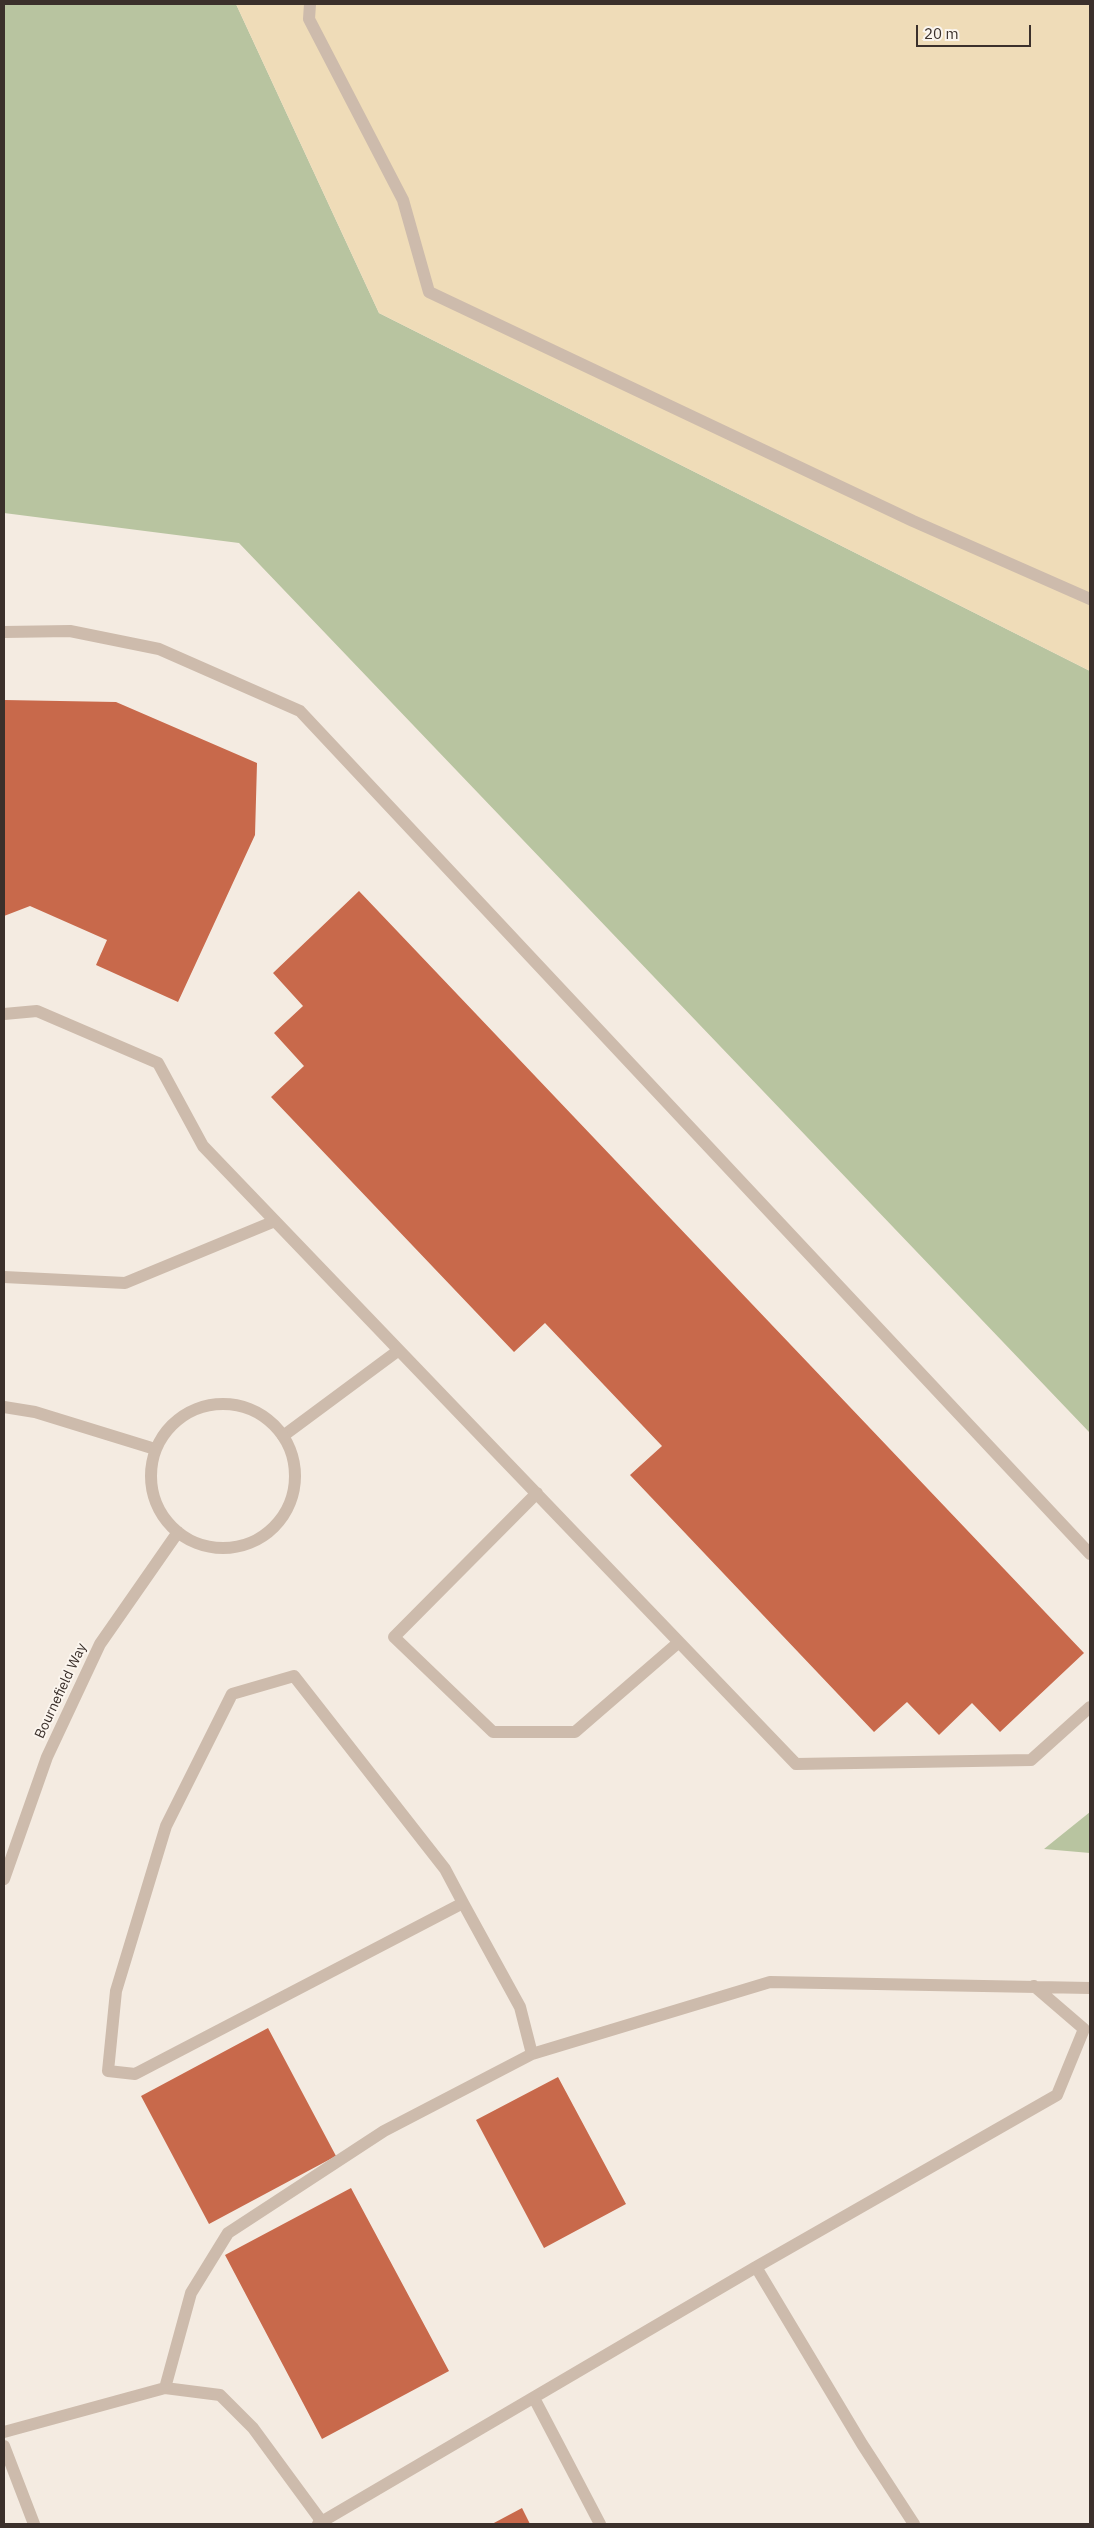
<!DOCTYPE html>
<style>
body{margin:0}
#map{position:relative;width:1094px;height:2528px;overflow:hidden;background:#f4ebe1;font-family:"IBM Plex Sans",sans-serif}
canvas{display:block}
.frame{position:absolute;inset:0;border:5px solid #3b302b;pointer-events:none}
.scale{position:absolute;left:916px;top:25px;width:115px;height:22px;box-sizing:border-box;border:2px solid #3b302b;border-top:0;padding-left:6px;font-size:15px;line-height:18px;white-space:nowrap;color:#3b302b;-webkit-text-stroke:4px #fbf5ee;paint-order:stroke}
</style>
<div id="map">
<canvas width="1094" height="2528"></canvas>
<div class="frame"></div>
<div class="scale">20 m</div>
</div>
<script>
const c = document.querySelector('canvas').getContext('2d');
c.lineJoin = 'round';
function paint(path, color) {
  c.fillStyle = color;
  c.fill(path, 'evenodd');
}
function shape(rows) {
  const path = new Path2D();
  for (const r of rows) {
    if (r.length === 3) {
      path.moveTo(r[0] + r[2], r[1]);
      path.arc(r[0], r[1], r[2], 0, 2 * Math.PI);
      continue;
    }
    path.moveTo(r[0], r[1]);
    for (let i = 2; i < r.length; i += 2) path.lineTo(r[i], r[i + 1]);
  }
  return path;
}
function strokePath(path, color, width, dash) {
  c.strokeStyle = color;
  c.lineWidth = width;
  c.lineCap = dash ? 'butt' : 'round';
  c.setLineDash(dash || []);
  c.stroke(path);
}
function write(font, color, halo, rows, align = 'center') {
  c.font = font + ' "IBM Plex Sans",sans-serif';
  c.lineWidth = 4;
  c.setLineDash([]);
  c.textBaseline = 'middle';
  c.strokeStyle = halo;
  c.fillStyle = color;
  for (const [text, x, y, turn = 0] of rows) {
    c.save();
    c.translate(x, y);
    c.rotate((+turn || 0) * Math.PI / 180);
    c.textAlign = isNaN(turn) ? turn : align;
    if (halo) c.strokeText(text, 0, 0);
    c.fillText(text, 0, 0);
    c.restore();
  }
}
paint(shape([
 [4,4,236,4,379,313,1090,671,1090,1433,239,543,4,513],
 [1090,1812,1090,1853,1044,1849]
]), '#b8c4a0');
paint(shape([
 [236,4,1090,4,1090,671,379,313]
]), '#efdcb8');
paint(shape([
 [4,700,116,702,257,763,255,835,178,1002,96,965,107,940,30,906,4,916],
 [359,891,1084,1653,1000,1732,972,1703,939,1735,907,1702,874,1732,630,1475,662,1446,545,1323,514,1352,271,1097,304,1066,274,1033,303,1006,273,973],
 [268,2028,336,2156,209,2224,141,2096],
 [558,2077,626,2204,544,2248,476,2120],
 [351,2188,449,2371,322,2439,225,2255],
 [522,2508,530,2524,492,2524]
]), '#c8694b');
strokePath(shape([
 [310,4,309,19,403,200,429,292,913,521,1090,599],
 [4,632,70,631,159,649,300,711,1090,1554],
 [4,1014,37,1011,158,1063,203,1146,796,1764,1031,1760,1090,1707],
 [4,1277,125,1283,275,1221],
 [4,1407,35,1412,155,1449],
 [283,1436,399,1350],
 [537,1493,394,1637,493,1732,575,1732,679,1642],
 [463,1903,135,2074,108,2071,116,1991,166,1826,232,1694,294,1676,445,1869,463,1903,520,2007,532,2054],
 [165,2388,220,2395,253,2428,322,2522],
 [534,2398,600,2524],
 [4,2432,165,2388,191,2293,228,2233,384,2131,532,2054,770,1982,1090,1988],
 [318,2524,756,2267],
 [914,2524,862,2444,756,2267,1057,2095,1084,2029,1034,1986]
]), '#cdbbac', 12);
strokePath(shape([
 [223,1476,72],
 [4,1879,47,1757,100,1644,178,1532],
 [4,2446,34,2524]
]), '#cdbbac', 12);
write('14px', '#3b302b', '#fbf5ee', [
 ["Bournefield Way",61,1691,-65]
]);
</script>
